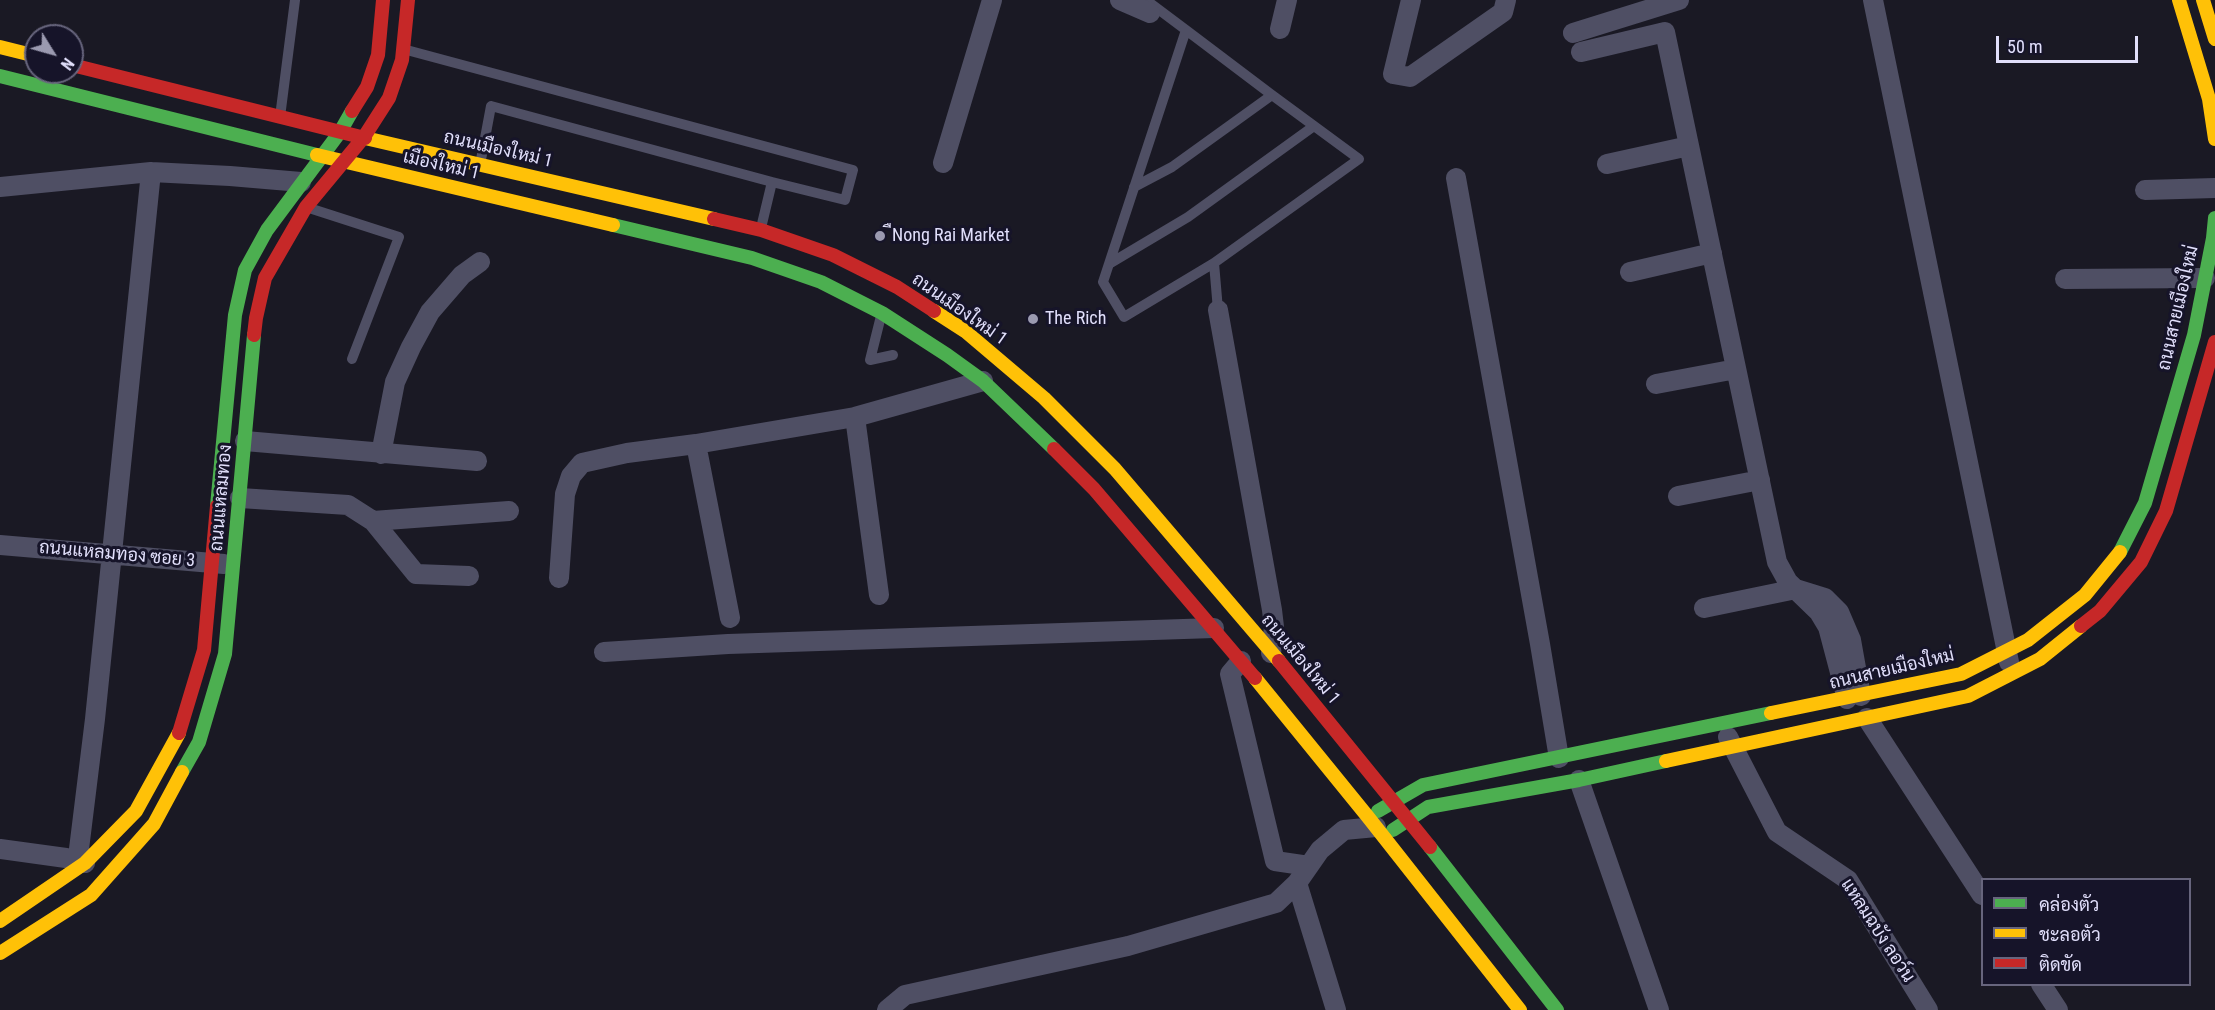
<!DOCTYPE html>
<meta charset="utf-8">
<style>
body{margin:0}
#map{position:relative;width:2215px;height:1010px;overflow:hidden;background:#1a1924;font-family:"Roboto Condensed",Sarabun,sans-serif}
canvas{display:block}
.legend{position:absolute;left:1981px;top:878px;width:210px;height:108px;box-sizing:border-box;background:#161429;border:2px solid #67657d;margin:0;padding:8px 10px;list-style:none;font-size:18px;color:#e1dffb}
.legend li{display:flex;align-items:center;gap:12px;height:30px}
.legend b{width:30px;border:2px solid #67657d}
.north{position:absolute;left:24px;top:24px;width:60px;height:60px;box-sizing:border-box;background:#161429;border:2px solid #67657d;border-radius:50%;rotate:127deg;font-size:16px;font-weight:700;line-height:24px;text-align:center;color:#e1dffb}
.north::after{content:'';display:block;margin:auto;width:21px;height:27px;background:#9b9ab0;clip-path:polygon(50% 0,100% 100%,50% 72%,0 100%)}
.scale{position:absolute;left:1996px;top:36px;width:142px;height:27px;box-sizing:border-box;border:3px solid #e1dffb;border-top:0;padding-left:8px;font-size:18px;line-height:21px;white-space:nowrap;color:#e1dffb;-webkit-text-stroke:4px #161429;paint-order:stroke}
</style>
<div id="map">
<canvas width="2215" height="1010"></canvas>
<ul class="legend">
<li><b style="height:8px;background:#4caf50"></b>คล่องตัว</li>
<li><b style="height:8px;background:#ffc107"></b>ชะลอตัว</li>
<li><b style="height:8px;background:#c62828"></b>ติดขัด</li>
</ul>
<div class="north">N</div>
<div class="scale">50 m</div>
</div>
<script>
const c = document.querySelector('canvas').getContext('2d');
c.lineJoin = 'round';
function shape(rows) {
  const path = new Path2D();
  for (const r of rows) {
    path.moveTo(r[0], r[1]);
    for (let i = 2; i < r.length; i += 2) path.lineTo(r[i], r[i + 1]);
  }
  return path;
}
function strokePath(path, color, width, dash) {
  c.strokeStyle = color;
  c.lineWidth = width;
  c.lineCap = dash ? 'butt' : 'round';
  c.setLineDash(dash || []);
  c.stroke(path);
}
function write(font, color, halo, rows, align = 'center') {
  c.font = font + ' "Roboto Condensed",Sarabun,sans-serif';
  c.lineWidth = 6;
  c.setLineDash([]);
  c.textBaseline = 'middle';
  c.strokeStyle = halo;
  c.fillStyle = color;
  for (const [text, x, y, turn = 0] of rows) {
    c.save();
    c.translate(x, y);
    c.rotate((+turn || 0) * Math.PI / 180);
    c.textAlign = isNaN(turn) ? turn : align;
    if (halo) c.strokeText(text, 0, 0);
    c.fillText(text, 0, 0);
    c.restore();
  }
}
strokePath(shape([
 [1146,0,1186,30,1272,95,1359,159,1214,263,1124,317,1103,282,1186,30],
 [403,49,853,170,845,200,772,182,761,228],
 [280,117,295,0],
 [480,165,491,106,772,182],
 [1134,187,1172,167,1272,95],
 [309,208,399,237,352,359],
 [1214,263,1218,310],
 [1109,264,1188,217,1314,126],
 [881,316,870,360,893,355]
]), '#4f4f64', 10);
strokePath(shape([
 [1120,0,1150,13],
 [1411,0,1393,74,1410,77,1503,12,1506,0],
 [1873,0,2009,662],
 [1280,29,1287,0],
 [1573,33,1679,0],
 [1581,52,1665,32,1777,562,1788,582,1819,612,1828,627,1847,699],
 [943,163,992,0],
 [1607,164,1689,146],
 [1456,178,1540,644,1559,758],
 [0,187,151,172,230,176,301,182],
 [2145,190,2215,188],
 [1630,272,1712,253],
 [2065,279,2205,278],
 [1218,310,1272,610,1274,627,1271,653],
 [1656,384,1736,369],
 [855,417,879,595],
 [245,441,477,461],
 [696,444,730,618],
 [381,454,395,382,411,347,430,312,462,275,480,262],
 [1678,496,1760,480],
 [240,498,348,505,373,521,509,511],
 [373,521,416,574,469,576],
 [0,545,224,564],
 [559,578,565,494,571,476,582,463,627,453,696,444,855,417,983,381],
 [1704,608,1796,589,1825,598,1839,612,1851,640,1861,696],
 [604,652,728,644,1214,628],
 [1241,661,1230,674,1275,861,1309,866],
 [1867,718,1982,895],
 [1728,737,1777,832,1848,880,1928,1010],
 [1579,780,1659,1010],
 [0,849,66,858,85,863],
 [85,863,79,849,95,719,151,172],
 [1297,883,1336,1010],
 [2041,984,2058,1010],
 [887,1010,905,995,1128,946,1276,903,1297,883,1320,850,1344,830,1376,827]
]), '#4f4f64', 20);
strokePath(shape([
 [0,76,317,155],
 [613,225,752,258,821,282,882,313,947,355,983,381,1054,449],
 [217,506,235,315,245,270,267,230,340,132,352,111],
 [2120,552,2145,503,2194,335,2213,238,2215,218],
 [182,772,199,742,225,654,254,335],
 [1378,811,1423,785,1771,713],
 [1393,830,1428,807,1579,780,1666,761],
 [1430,847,1557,1010]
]), '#4caf50', 14);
strokePath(shape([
 [2179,0,2209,99,2215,139],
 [2203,0,2215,39],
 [0,47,36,56],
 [365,138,714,219],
 [317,155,613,225],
 [934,311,965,331,1044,398,1115,469,1279,661],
 [1255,678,1368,817,1520,1010],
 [1771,713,1961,674,2028,640,2085,595,2120,552],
 [1666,761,1968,696,2040,659,2081,626],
 [0,921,85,863,136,811,179,733],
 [0,953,91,895,154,824,182,772]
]), '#ffc107', 14);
strokePath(shape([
 [72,65,365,138],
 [352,111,367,87,378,55,383,0],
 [714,219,761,230,833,255,897,287,934,311],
 [254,335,256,318,265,278,306,207,364,137,389,98,402,60,408,0],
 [1054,449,1094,489,1255,678],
 [2081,626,2100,611,2141,562,2166,511,2215,342],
 [1279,661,1430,847],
 [179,733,204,650,217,506]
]), '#c62828', 14);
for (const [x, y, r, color] of [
 [880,236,6,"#9b9ab0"],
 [1033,319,6,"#9b9ab0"]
]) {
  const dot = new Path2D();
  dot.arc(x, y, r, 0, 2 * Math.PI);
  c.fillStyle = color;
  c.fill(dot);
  strokePath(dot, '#161429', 2);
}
write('18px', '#e1dffb', '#161429', [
 ["ถนนเมืองใหม่ 1",498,150,13],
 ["เมืองใหม่ 1",441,166,13],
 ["ถนนสายเมืองใหม่",2179,308,-77],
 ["ถนนเมืองใหม่ 1",959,310,35],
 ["ถนนแหลมทอง",222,498,-85],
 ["ถนนแหลมทอง ซอย 3",117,555,5],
 ["ถนนเมืองใหม่ 1",1300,660,50],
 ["ถนนสายเมืองใหม่",1892,670,-13],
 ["แหลมฉบัง ลอว์น",1877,931,57]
]);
write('18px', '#e1dffb', '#161429', [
 ["ืNong Rai Market",892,236],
 ["The Rich",1045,319]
], 'left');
</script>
